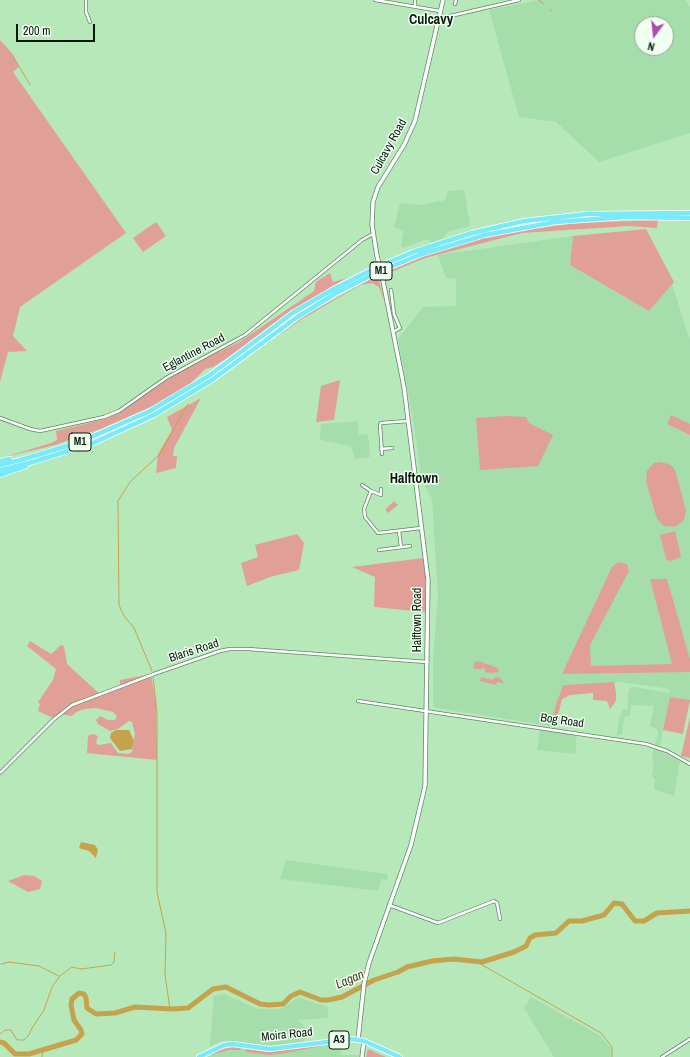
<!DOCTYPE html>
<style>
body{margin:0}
#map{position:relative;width:690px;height:1057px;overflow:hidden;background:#b6e8ba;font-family:"Archivo Narrow",sans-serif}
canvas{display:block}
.north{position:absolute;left:634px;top:16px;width:40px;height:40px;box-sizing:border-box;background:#f0fff1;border:1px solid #93a394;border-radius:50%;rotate:195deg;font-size:11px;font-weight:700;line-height:16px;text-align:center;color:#071a09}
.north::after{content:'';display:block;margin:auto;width:14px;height:18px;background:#ae4aaf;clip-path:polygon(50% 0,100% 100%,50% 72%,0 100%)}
.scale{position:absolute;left:16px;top:24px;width:79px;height:18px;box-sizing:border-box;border:2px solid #071a09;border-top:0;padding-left:5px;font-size:12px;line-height:14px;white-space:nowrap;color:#071a09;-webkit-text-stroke:3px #f0fff1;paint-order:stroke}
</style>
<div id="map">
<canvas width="690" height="1057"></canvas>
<div class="north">N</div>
<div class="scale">200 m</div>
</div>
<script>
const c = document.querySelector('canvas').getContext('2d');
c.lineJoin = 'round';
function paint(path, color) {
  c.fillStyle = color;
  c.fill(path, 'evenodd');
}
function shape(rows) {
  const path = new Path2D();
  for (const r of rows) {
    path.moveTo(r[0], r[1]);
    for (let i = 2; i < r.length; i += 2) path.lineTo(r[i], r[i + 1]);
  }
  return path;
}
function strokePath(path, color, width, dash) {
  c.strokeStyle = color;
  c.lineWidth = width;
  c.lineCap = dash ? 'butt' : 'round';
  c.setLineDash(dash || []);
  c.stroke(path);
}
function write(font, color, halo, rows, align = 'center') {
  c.font = font + ' "Archivo Narrow",sans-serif';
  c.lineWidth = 3;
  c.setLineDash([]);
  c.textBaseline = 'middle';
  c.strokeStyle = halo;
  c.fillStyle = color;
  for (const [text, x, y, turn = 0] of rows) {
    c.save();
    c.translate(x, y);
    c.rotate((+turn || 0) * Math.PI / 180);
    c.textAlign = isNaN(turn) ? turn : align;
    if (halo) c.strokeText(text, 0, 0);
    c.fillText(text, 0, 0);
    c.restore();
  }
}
paint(shape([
 [540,0,685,0,690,7,690,133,599,162,556,122,519,117,489,10],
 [642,24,666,24,666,48,642,48],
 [464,190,470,226,449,231,443,238,432,242,427,239,403,248,401,244,404,231,394,227,400,203,419,205,441,201,445,200,448,191],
 [573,236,570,265,649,311,672,284,690,341,690,700,670,697,660,746,655,745,658,733,657,729,650,726,654,706,631,705,630,716,626,716,624,718,622,734,617,736,619,719,623,710,628,709,628,692,630,688,633,687,670,693,670,689,621,682,563,685,555,707,552,726,436,708,433,706,433,659,438,597,432,499,421,478,414,425,398,339,423,307,456,306,456,279,446,278,438,255],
 [358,421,359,435,368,434,370,457,355,459,351,446,320,440,321,424],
 [540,729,576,734,576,754,537,750],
 [654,747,680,761,674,796,654,789,655,779,652,776,654,764,653,764,652,757],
 [286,860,387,874,388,877,387,881,382,879,381,881,378,891,280,879],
 [224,994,255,1008,261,1009,281,1009,295,999,300,998,328,1007,328,1018,298,1020,307,1030,308,1037,302,1043,268,1048,223,1041,210,1046,214,996],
 [531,997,599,1035,610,1047,611,1057,554,1057,524,1008],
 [340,1044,341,1055,358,1055,359,1057,206,1057,218,1052,240,1050,241,1048,247,1049,247,1052,268,1055]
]), '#a5deab');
paint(shape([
 [0,40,12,53,19,67,13,72,126,233,20,307,13,336,27,351,8,352,0,382],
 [658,220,657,228,629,226,522,233,425,258,384,275,383,273,426,255,497,234,575,223],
 [156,222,166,236,143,252,133,238],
 [646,229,674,282,649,311,570,265,573,236],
 [330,273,333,282,346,278,273,324,232,355,213,367,205,369,189,385,155,405,103,428,55,445,5,457,51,443,57,440,56,431,105,419,123,411,151,390,186,368,241,341,314,291,316,282],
 [378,275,384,301,379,287,372,283,361,285,302,319,276,338,304,316],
 [340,380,334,420,316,422,321,386],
 [201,398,174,448,173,456,177,456,176,468,156,473,158,454,172,430,167,417],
 [671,415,690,424,690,435,667,424],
 [505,416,526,417,529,423,553,435,538,466,480,470,476,418],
 [661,462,671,465,675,470,686,510,684,520,675,527,664,526,657,519,646,481,647,471,650,467,654,463],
 [394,501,398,505,388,513,385,510],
 [675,531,681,556,679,558,669,561,666,559,660,535],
 [297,534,304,543,299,570,270,577,247,586,241,563,258,557,255,545],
 [423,558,425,573,425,612,374,607,375,577,352,567],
 [618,562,627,564,629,571,590,645,591,666,672,664,650,579,667,579,690,659,690,672,562,674,612,567],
 [30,641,51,654,61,645,64,646,67,664,101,695,120,685,120,680,151,674,156,703,157,760,87,753,88,736,93,734,98,736,96,743,99,745,111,743,118,753,129,754,132,752,135,734,132,722,129,721,118,729,110,731,98,724,96,720,100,716,108,720,115,720,117,716,113,712,96,708,85,709,76,712,72,716,59,714,53,718,38,711,40,704,38,702,53,680,56,669,27,646],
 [478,661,498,668,499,672,492,673,485,672,485,669,481,668,481,670,473,668,475,662],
 [499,677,504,683,497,682,496,685,480,681,481,677,493,680,494,678],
 [614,682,616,693,616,701,610,709,607,701,593,700,593,693,570,695,562,699,555,727,552,726,555,707,563,685],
 [670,697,690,700,683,734,663,730],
 [690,717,690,758,681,756],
 [24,875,34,876,42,881,40,889,28,892,8,881],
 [340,1043,280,1054,268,1055,246,1052,247,1049,267,1052],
 [232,1047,241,1048,240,1050,230,1050,202,1057,211,1052],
 [368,1049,386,1057,366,1057]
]), '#e0a098');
paint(shape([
 [129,730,134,741,132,749,120,751,110,738,111,733,116,730],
 [81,842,95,845,98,850,96,858,89,851,79,848]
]), '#c5a24c');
strokePath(shape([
 [538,0,544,4],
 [550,9,551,11],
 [13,56,30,85],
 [152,671,134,628,124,616,119,605,118,501,130,482,159,455,188,404],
 [153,676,157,713,157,892,166,933,165,975,170,1009],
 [477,962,601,1033,612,1047,612,1057],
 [1,964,9,962,39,966,59,976],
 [0,1034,5,1030,11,1030,17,1040,24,1040,29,1035,32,1028,44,1010,52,987,60,976,72,967,81,969,111,965,114,962,115,952],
 [42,1057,43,1049]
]), '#c5a24c', 1);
strokePath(shape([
 [0,1042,4,1043,15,1054,29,1054,76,1040,82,1034,81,1030,74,1020,71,1005,72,999,79,993,84,994,86,998,87,1008,96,1014,115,1013,135,1007,172,1009,188,1008,213,989,226,987,260,1004,269,1005,283,1004,291,996,300,992,321,1000,328,1000,342,997,374,980,398,972,407,967,432,961,454,959,482,962,514,952,526,946,530,938,535,935,556,933,569,921,582,921,604,915,614,903,622,904,635,921,644,921,657,913,690,911]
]), '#c5a24c', 5);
const street = shape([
 [86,0,86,12,90,22],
 [375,0,440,11],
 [455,4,456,0],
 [415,7,415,0],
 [439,16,446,17,519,0],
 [391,290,394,314,400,328,393,332],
 [0,418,30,429,40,431,104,417,119,411,166,378,245,335,362,240,373,234],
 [381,449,392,448],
 [382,454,380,425,381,423,408,421],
 [362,485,371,491,364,509,365,517,378,533,421,528],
 [371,491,381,495,381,489],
 [399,531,401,547],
 [379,550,410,546],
 [358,701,646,744,667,751,690,764],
 [0,773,53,720,72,705,154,674,220,651,230,649,248,649,427,662],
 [389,905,438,923,494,901,497,903,500,919],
 [662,1057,690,1039]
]);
const secondary = shape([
 [377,256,372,225,373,202,378,187,404,145,415,121,443,0],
 [358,1040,364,984,369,963,411,845,425,786,428,580,404,387,383,281],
 [362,1057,364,1041]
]);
const highway = shape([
 [0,461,10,459],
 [0,465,24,459,80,442,150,411,210,375,294,312,330,291,373,269,413,252,472,233,524,221,587,214,690,213],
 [0,470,33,462,93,443,154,415,212,380,296,318,336,293,376,273,419,255,485,235,555,222,625,217,690,218],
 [0,475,26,466],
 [199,1057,224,1045,233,1044,270,1049,352,1039,364,1041,400,1057]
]);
strokePath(street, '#5a895f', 4);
strokePath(secondary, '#5a895f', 5);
strokePath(highway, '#fff', 6);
strokePath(street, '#fff', 2.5);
strokePath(secondary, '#fff', 3.5);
strokePath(highway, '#7aeafa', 4.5);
const secondaryBridge = shape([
 [377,256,383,281]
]);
strokePath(secondaryBridge, '#5a895f', 5, []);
strokePath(secondaryBridge, '#fff', 3.5);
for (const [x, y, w] of [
 [381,271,22],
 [80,442,22],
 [339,1040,20]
]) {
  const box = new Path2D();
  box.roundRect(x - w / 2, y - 9, w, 18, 3);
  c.fillStyle = '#f0fff1';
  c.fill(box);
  strokePath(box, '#071a09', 1);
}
write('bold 11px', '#071a09', null, [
 ["M1",381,271],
 ["M1",80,442],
 ["A3",339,1040]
]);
write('12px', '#071a09', '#f0fff1', [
 ["Culcavy Road",389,147,-61],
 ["Eglantine Road",194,353,-28],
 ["Halftown Road",418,620,-90],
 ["Blaris Road",194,651,-18],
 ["Bog Road",562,721,8],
 ["Moira Road",287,1035,-6]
]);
write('italic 13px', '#51421d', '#f0fff1', [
 ["Lagan",350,980,-23]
]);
write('bold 14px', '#071a09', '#f0fff1', [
 ["Culcavy",431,20],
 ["Halftown",414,479]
]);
</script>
